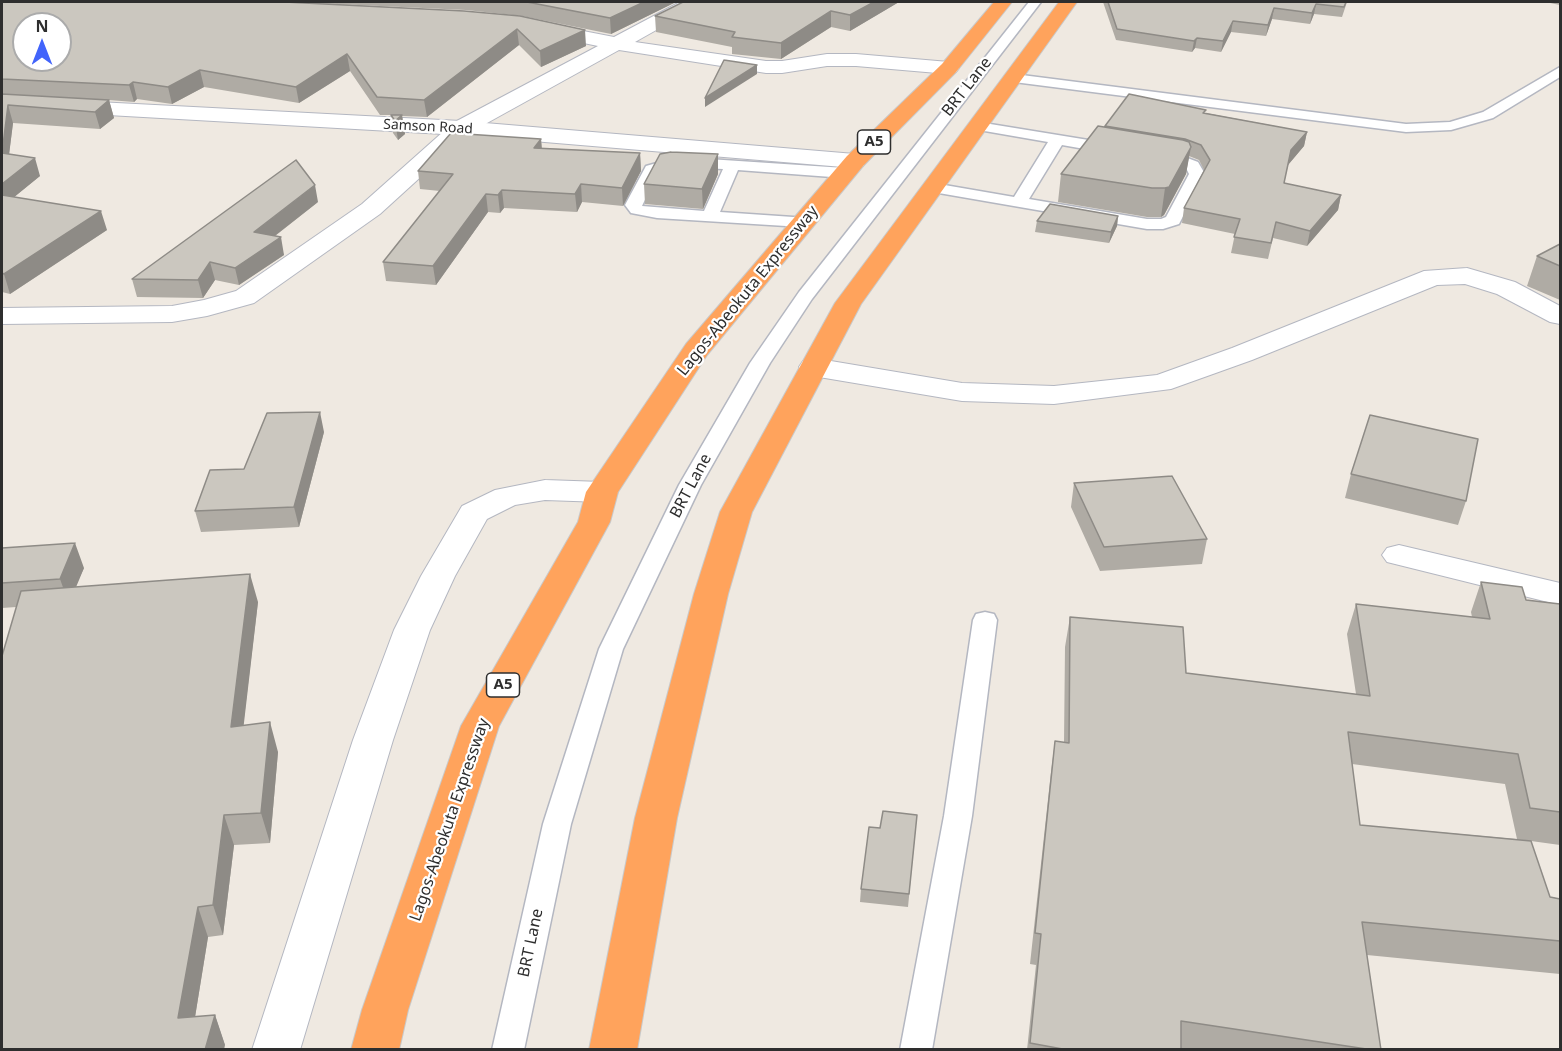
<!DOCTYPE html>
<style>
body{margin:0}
#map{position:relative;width:1562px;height:1051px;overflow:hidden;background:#efe9e1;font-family:"Noto Sans",sans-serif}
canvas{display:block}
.frame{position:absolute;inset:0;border:3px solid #2e2e2e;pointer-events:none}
.north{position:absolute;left:12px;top:12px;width:60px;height:60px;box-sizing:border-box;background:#fff;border:2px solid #ababab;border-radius:50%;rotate:0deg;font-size:16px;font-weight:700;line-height:24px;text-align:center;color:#2e2e2e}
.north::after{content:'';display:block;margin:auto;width:21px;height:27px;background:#4264fb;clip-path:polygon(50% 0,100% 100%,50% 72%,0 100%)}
</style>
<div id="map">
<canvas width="1562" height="1051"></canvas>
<div class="frame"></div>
<div class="north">N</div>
</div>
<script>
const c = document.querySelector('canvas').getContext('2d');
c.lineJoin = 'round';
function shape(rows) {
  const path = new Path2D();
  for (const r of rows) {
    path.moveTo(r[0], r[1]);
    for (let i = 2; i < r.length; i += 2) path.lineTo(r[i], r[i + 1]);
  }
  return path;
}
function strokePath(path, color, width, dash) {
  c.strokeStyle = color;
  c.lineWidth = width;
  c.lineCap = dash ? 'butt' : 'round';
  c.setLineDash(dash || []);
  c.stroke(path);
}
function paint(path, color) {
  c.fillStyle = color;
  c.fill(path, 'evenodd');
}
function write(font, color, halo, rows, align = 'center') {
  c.font = font + ' "Noto Sans",sans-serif';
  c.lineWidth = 4.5;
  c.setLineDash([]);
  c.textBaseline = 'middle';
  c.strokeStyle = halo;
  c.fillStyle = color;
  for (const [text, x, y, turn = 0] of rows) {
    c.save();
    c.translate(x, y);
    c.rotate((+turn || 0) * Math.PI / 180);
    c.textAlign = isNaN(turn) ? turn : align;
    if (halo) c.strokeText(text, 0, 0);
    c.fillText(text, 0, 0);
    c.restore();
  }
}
const lane = shape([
 [1029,2,1041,2,812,299,770,363,701,485,623,649,571,824,524,1050,492,1050,543,824,599,649,679,485,750,363,799,292,1029,2],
 [1560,67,1560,77,1493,118,1451,130,1406,132,1014,82,1007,78,1014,74,1406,124,1450,122,1483,112,1560,67],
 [978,122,1113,144,1121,149,1113,154,1062,145,1029,199,1147,219,1161,219,1166,217,1189,174,1186,168,1155,160,1152,157,1155,154,1160,152,1182,156,1198,162,1205,174,1179,224,1163,229,1147,229,927,191,925,188,927,185,933,183,1014,197,1048,142,973,129,971,126,978,122],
 [678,157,845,168,853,173,845,178,738,170,720,212,808,218,810,222,808,226,802,227,657,218,631,213,625,205,646,166,678,157],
 [678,167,723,169,704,211,642,206,658,172,678,167],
 [985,612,994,614,997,620,972,816,932,1050,900,1050,944,816,973,620,976,614,985,612]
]);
const street = shape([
 [680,2,702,2,699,6,635,42,766,61,782,61,827,54,856,54,949,62,956,64,959,68,956,72,949,74,856,66,827,66,782,73,766,73,619,50,469,133,380,214,254,303,207,316,172,322,2,324,2,308,172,306,204,300,236,291,362,204,453,123,598,46,535,33,533,29,535,25,542,23,614,37,680,2],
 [1467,268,1515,282,1560,306,1560,324,1550,322,1497,294,1465,284,1437,285,1252,360,1171,389,1054,404,962,401,813,376,803,373,799,367,803,361,813,358,962,383,1054,386,1157,375,1232,348,1424,271,1467,268],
 [545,480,602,482,613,485,618,492,613,499,602,502,545,500,515,505,487,519,455,576,430,630,393,740,300,1050,252,1050,353,740,394,630,421,576,462,506,495,490,545,480],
 [1399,545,1560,583,1560,605,1387,562,1382,555,1387,548,1399,545]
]);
const secondary = shape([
 [2,97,461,121,855,154,863,156,866,161,863,166,855,168,461,135,2,109,2,97]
]);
const highway = shape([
 [994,2,1012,2,956,72,863,166,707,355,618,492,610,522,499,726,408,1010,399,1050,351,1050,362,1010,461,726,578,522,586,492,686,344,847,156,942,64,994,2],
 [1059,2,1077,2,861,304,752,512,728,594,677,818,637,1050,589,1050,635,818,694,594,720,512,835,303,1059,2]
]);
strokePath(lane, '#b4b7c1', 3);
strokePath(street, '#b4b7c1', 2);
strokePath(secondary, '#b4b7c1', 2);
strokePath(highway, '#c9c9c9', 2);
paint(lane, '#fff');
paint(street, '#fff');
paint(secondary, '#fff');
paint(highway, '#ffa35c');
paint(shape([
 [2,2,676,2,611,34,522,16,466,10,316,3,464,11,586,46,541,67,519,45,427,117,402,116,405,134,398,140,393,133,391,115,380,115,350,71,299,103,204,87,172,104,137,99,134,102,109,100,114,118,100,129,13,123,9,154,40,176,14,197,107,230,10,294,2,292],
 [683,2,899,2,850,31,831,27,781,59,732,54,732,47,656,32,655,16],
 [1103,2,1347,2,1342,17,1314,14,1310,24,1272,19,1266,36,1231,32,1221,52,1195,48,1192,52,1116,40],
 [1545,2,1560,2,1560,5],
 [1206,113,1307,132,1304,146,1288,165,1284,184,1341,195,1338,210,1307,246,1273,238,1268,259,1231,253,1235,234,1182,223,1184,208,1204,170,1199,160,1189,156,1186,174,1164,215,1161,217,1147,217,1058,202,1061,174,1105,127],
 [541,139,542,148,640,153,641,171,623,206,582,202,577,212,504,208,500,213,488,212,436,285,386,281,383,262,440,191,420,189,418,171],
 [718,174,703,209,645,204,644,184],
 [318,202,275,236,284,255,239,285,215,280,203,298,137,297,132,279],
 [1118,216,1117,226,1109,243,1035,232,1037,221],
 [1560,244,1560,300,1527,286,1537,256],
 [324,432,299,527,201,532,195,511,244,469],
 [1351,474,1466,501,1458,525,1345,498],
 [1074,483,1207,539,1202,564,1100,571,1071,507],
 [2,548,84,568,75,587,258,602,243,726,278,752,270,843,234,845,223,935,208,937,195,1017,215,1015,225,1045,2,1050,16,607,2,608],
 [1481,582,1526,600,1560,604,1560,845,1531,841,1550,897,1560,899,1560,974,1367,955,1381,1050,1027,1050,1036,965,1030,964,1051,772,1055,741,1064,743,1065,647,1070,617,1186,673,1356,694,1347,634,1356,604,1472,617,1471,612],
 [1352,764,1505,784,1517,839,1527,840,1360,825],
 [917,815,908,907,860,902,861,889]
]), '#afaba4');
paint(shape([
 [644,2,676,2,611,34,610,18],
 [874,2,899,2,850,31,850,15],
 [1316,4,1314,14,1310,24,1312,13],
 [1274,8,1272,19,1266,36,1268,25],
 [831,11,831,27,781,59,781,43],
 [1233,21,1231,32,1221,52,1223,41],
 [517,29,519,45,427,117,424,100],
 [585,30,586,46,541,67,540,51],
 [1197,38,1195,48,1192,52,1194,41],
 [347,54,350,71,299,103,296,87],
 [757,65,757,74,705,107,705,98],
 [200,70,204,87,172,104,168,87],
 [133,82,137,99,134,102,129,85],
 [109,100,114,118,100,129,95,112],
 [8,105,13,123,7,171,2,153],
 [402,115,405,134,398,140,395,121],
 [1307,132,1304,146,1288,165,1291,150],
 [541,139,542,156,534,148],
 [1191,147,1186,174,1164,215,1161,217,1165,188],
 [640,153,641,171,623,206,622,188],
 [718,154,718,174,703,209,702,189],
 [35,158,40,176,2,207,2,184],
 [581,184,582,202,577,212,575,194],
 [315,185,318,202,258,249,254,232],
 [502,190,504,208,500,213,498,195],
 [486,194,488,212,436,285,433,266],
 [1341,195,1338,210,1307,246,1310,231],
 [101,211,107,230,10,294,4,274],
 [1118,216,1117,226,1109,243,1111,232],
 [281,237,284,255,239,285,235,268],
 [210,262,215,280,203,298,198,280],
 [320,412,324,432,299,527,294,507],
 [75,543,84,568,69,604,60,579],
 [250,574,258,602,240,757,231,727],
 [270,722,278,752,270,843,261,813],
 [224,815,234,845,223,935,213,905],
 [198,907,208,937,190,1048,178,1018],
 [215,1015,225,1045,224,1050,205,1050]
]), '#8e8b86');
const building = shape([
 [2,2,284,2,464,11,520,16,585,30,540,51,517,29,424,100,377,97,347,54,296,87,200,70,168,87,133,82,129,85,2,79,2,2],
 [24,24,60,24,60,60,24,60,24,24],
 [527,2,644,2,610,18,527,2],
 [683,2,874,2,850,15,831,11,781,43,732,37,735,32,655,16,683,2],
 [1108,2,1346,2,1344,7,1316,4,1312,13,1274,8,1268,25,1233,21,1223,41,1197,38,1194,41,1117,29,1108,2],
 [724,60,757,65,705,98,724,60],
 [2,94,109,100,95,112,8,105,2,153,35,158,2,184,2,94],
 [1129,94,1206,110,1203,113,1307,132,1291,150,1284,183,1341,195,1310,231,1276,222,1271,243,1234,237,1240,219,1184,208,1210,160,1201,145,1185,139,1105,126,1129,94],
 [391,115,402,115,395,121,391,115],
 [1098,126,1183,140,1189,142,1191,147,1169,187,1165,188,1152,188,1061,174,1098,126],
 [451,133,541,139,534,148,640,153,622,188,581,184,575,194,502,190,498,195,486,194,433,266,383,262,453,174,418,171,451,133],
 [671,152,718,154,702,189,644,184,660,154,671,152],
 [296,160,315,185,254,232,281,237,235,268,210,262,198,280,132,279,296,160],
 [2,195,101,211,4,274,2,273,2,195],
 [1050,204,1118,216,1111,232,1037,221,1050,204],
 [1560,244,1560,266,1537,256,1560,244],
 [320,412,294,507,195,511,210,470,244,469,267,413,320,412],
 [1370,415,1478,439,1466,501,1351,474,1370,415],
 [1172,476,1207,539,1104,547,1074,483,1172,476],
 [75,543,60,579,2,583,2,548,75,543],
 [250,574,231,727,270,722,261,813,224,815,213,905,198,907,178,1018,215,1015,205,1050,2,1050,2,656,21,591,250,574],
 [1481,582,1522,587,1526,600,1560,604,1560,812,1530,808,1518,754,1348,732,1360,825,1531,841,1550,897,1560,899,1560,941,1362,922,1381,1050,1373,1050,1181,1021,1181,1050,1068,1050,1030,1043,1041,934,1035,933,1055,741,1069,743,1070,617,1183,627,1186,673,1370,696,1356,604,1490,619,1481,582],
 [883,811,917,815,909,894,861,889,869,827,880,828,883,811]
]);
paint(building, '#cbc7bf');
strokePath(building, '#8e8b86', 1.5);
write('14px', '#2e2e2e', '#fff', [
 ["Samson Road",428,127,3]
]);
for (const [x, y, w] of [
 [874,142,33],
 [503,685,33]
]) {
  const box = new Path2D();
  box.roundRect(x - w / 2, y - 12, w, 24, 4.5);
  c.fillStyle = '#fff';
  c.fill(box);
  strokePath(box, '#2e2e2e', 1.5);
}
write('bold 15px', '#2e2e2e', null, [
 ["A5",874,142],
 ["A5",503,685]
]);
write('16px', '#2e2e2e', '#fff', [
 ["BRT Lane",967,87,-52],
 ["Lagos-Abeokuta Expressway",748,291,-51],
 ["BRT Lane",691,486,-62],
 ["Lagos-Abeokuta Expressway",450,820,-71],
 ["BRT Lane",531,943,-78]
]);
</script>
